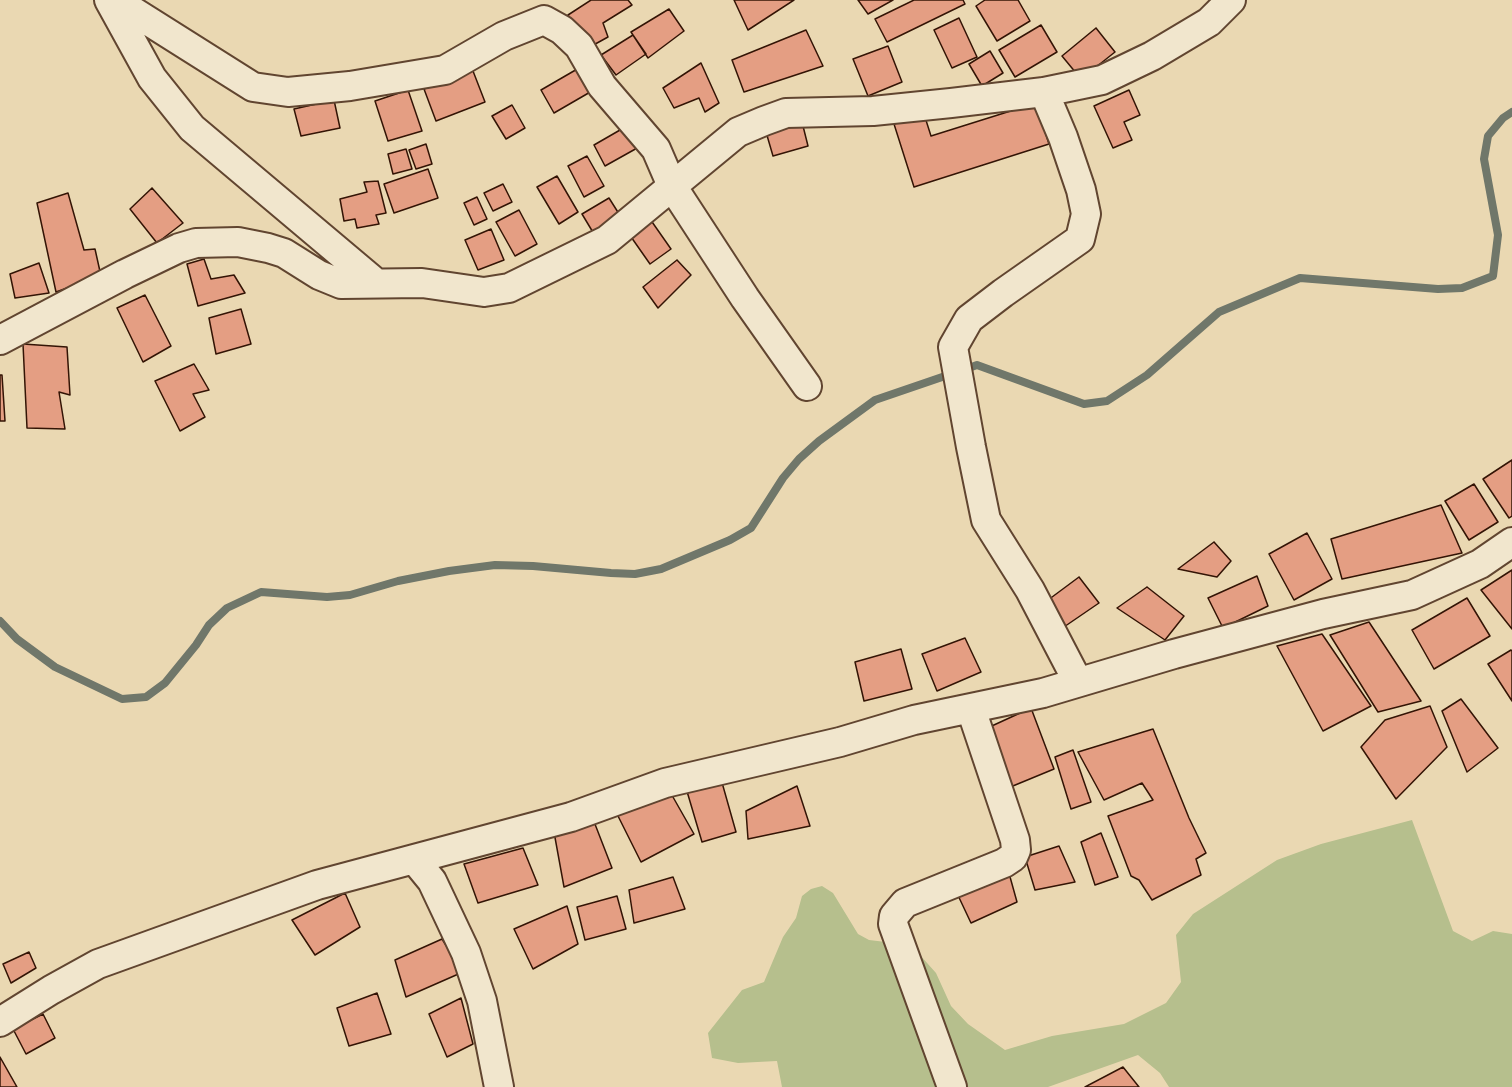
<!DOCTYPE html>
<style>
body{margin:0}
canvas{display:block;background:#ead8b2}
</style>
<canvas width="1512" height="1087"></canvas>
<script>
const c = document.querySelector('canvas').getContext('2d');
c.lineJoin = 'round';
function paint(path, color) {
  c.fillStyle = color;
  c.fill(path, 'evenodd');
}
function shape(rows) {
  const path = new Path2D();
  for (const r of rows) {
    path.moveTo(r[0], r[1]);
    for (let i = 2; i < r.length; i += 2) path.lineTo(r[i], r[i + 1]);
  }
  return path;
}
function strokePath(path, color, width, dash) {
  c.strokeStyle = color;
  c.lineWidth = width;
  c.lineCap = dash ? 'butt' : 'round';
  c.setLineDash(dash || []);
  c.stroke(path);
}
paint(shape([
 [1412,820,1453,931,1472,941,1493,931,1512,934,1512,1087,1169,1087,1160,1073,1138,1055,1048,1087,782,1087,777,1061,738,1063,712,1058,708,1033,742,990,764,982,783,937,796,918,802,896,811,889,822,886,833,893,858,934,869,940,911,945,936,973,951,1006,968,1024,1005,1050,1052,1036,1124,1024,1166,1003,1181,982,1176,935,1193,914,1277,860,1321,844]
]), '#b6bf8d');
strokePath(shape([
 [963,370,977,365,1084,404,1107,401,1147,375,1219,312,1300,278,1438,289,1462,288,1493,276,1498,235,1484,159,1488,136,1503,118,1512,112],
 [0,621,17,639,55,667,122,699,146,697,165,683,196,645,209,625,227,608,261,592,327,597,350,595,398,581,449,571,495,565,533,566,611,573,635,574,661,569,730,540,751,528,783,478,799,459,819,441,875,400,951,374]
]), '#70776a', 8);
const building = shape([
 [591,0,628,0,632,5,603,23,608,37,588,48,568,15,591,0],
 [734,0,794,0,748,30,734,0],
 [858,0,893,0,868,14,858,0],
 [914,0,963,0,965,4,887,42,875,19,914,0],
 [985,0,1018,0,1030,21,997,41,976,6,985,0],
 [669,9,684,31,648,58,631,32,669,9],
 [959,18,977,57,952,68,934,30,959,18],
 [1041,25,1057,52,1015,77,999,50,1041,25],
 [1096,28,1115,52,1081,79,1062,56,1096,28],
 [806,30,823,66,744,92,732,60,806,30],
 [633,35,646,54,616,75,601,55,633,35],
 [888,46,902,82,868,96,853,59,888,46],
 [990,51,1003,73,982,86,969,64,990,51],
 [701,63,719,103,705,112,699,98,674,108,663,88,701,63],
 [579,68,592,91,554,113,541,90,579,68],
 [473,71,485,102,436,121,424,89,473,71],
 [408,90,422,131,388,141,375,101,408,90],
 [1129,90,1140,115,1124,122,1132,140,1113,148,1094,106,1129,90],
 [334,100,340,128,301,136,294,109,334,100],
 [1036,103,1049,144,914,187,894,124,924,114,931,136,1036,103],
 [512,105,525,128,506,139,492,116,512,105],
 [802,122,808,146,773,156,766,132,802,122],
 [627,126,639,147,605,166,594,145,627,126],
 [426,144,432,164,416,169,409,150,426,144],
 [406,149,412,169,393,174,388,154,406,149],
 [587,156,604,186,584,197,568,166,587,156],
 [428,169,438,198,394,213,384,184,428,169],
 [557,176,578,212,559,224,537,187,557,176],
 [378,181,386,213,376,215,379,224,357,228,355,219,344,221,340,199,367,192,364,182,378,181],
 [503,184,512,202,493,211,484,193,503,184],
 [152,188,183,223,157,243,130,209,152,188],
 [68,193,84,250,95,249,101,276,56,292,37,203,68,193],
 [477,197,487,219,474,225,464,203,477,197],
 [609,198,621,217,594,234,582,214,609,198],
 [519,210,537,244,515,256,496,222,519,210],
 [650,219,671,249,650,264,629,234,650,219],
 [491,229,504,260,478,270,465,240,491,229],
 [204,259,211,279,234,275,245,293,198,306,187,264,204,259],
 [677,260,691,275,658,308,643,287,677,260],
 [39,263,49,293,15,298,10,274,39,263],
 [145,295,171,346,143,362,117,308,145,295],
 [241,309,251,344,216,354,209,318,241,309],
 [23,344,67,347,70,395,59,392,65,429,27,428,23,344],
 [194,364,209,390,193,394,205,417,180,431,155,381,194,364],
 [0,375,2,375,5,421,0,421,0,375],
 [1512,460,1512,516,1509,518,1483,479,1512,460],
 [1474,484,1498,522,1469,540,1445,501,1474,484],
 [1441,505,1462,553,1342,579,1331,539,1441,505],
 [1307,533,1332,579,1294,600,1269,554,1307,533],
 [1214,542,1231,561,1217,577,1178,569,1214,542],
 [1512,570,1512,629,1481,590,1512,570],
 [1257,576,1268,606,1223,628,1208,598,1257,576],
 [1079,577,1099,603,1061,629,1044,603,1079,577],
 [1147,587,1184,616,1165,640,1117,608,1147,587],
 [1467,598,1490,636,1434,669,1412,630,1467,598],
 [1369,622,1421,701,1378,712,1330,635,1369,622],
 [1322,634,1371,706,1323,731,1277,646,1322,634],
 [965,638,981,672,937,691,922,654,965,638],
 [901,649,912,689,864,701,855,662,901,649],
 [1511,650,1512,651,1512,701,1488,664,1511,650],
 [1461,699,1498,748,1467,772,1442,711,1461,699],
 [1430,706,1447,747,1396,799,1361,747,1385,720,1430,706],
 [1031,708,1054,769,1008,788,983,730,1031,708],
 [1153,729,1189,818,1206,853,1196,859,1201,875,1152,900,1139,880,1131,876,1108,816,1153,800,1142,783,1104,800,1078,752,1153,729],
 [1073,750,1091,802,1071,809,1055,757,1073,750],
 [721,779,736,832,702,842,686,788,721,779],
 [665,783,694,834,641,862,618,816,665,783],
 [797,786,810,826,748,839,746,811,797,786],
 [593,819,612,868,564,887,554,832,593,819],
 [1101,833,1118,877,1095,885,1081,842,1101,833],
 [1059,846,1075,882,1035,890,1025,857,1059,846],
 [523,848,538,885,478,903,464,864,523,848],
 [1007,866,1017,902,971,923,955,889,1007,866],
 [673,877,685,909,634,923,629,890,673,877],
 [345,893,360,927,315,955,292,920,345,893],
 [617,896,626,929,585,940,577,907,617,896],
 [567,906,578,944,533,969,514,929,567,906],
 [442,939,463,972,406,997,395,960,442,939],
 [29,952,36,968,11,983,3,964,29,952],
 [377,993,391,1034,349,1046,337,1008,377,993],
 [461,998,473,1044,447,1057,429,1014,461,998],
 [43,1014,55,1038,26,1054,13,1029,43,1014],
 [0,1057,17,1087,0,1087,0,1057],
 [1123,1067,1139,1087,1085,1087,1123,1067]
]);
paint(building, '#e49e83');
strokePath(building, '#331405', 1.5);
const street = shape([
 [109,0,152,78,192,128,376,283],
 [115,0,253,87,288,92,350,86,445,70,504,36,544,20,562,30,579,46,602,86,656,149,672,186,745,298,807,386],
 [1044,92,1063,137,1081,190,1086,214,1080,239,1003,293,969,319,953,347,971,447,986,520,1030,590,1078,682],
 [0,340,125,274,179,248,196,243,238,242,268,248,284,253,319,275,341,284,422,283,484,292,509,288,607,240,738,132,764,121,786,113,873,111,951,103,1044,92,1102,80,1152,56,1209,22,1231,0],
 [414,859,432,881,466,953,482,1001,499,1087],
 [0,1022,51,990,98,964,317,885,571,817,665,783,840,742,914,720,1043,693,1174,654,1323,614,1412,595,1480,564,1512,542],
 [952,1087,893,924,894,916,905,903,1004,863,1013,857,1016,850,1015,840,971,709]
]);
strokePath(street, '#614530', 32);
strokePath(street, '#f1e6cd', 28);
</script>
